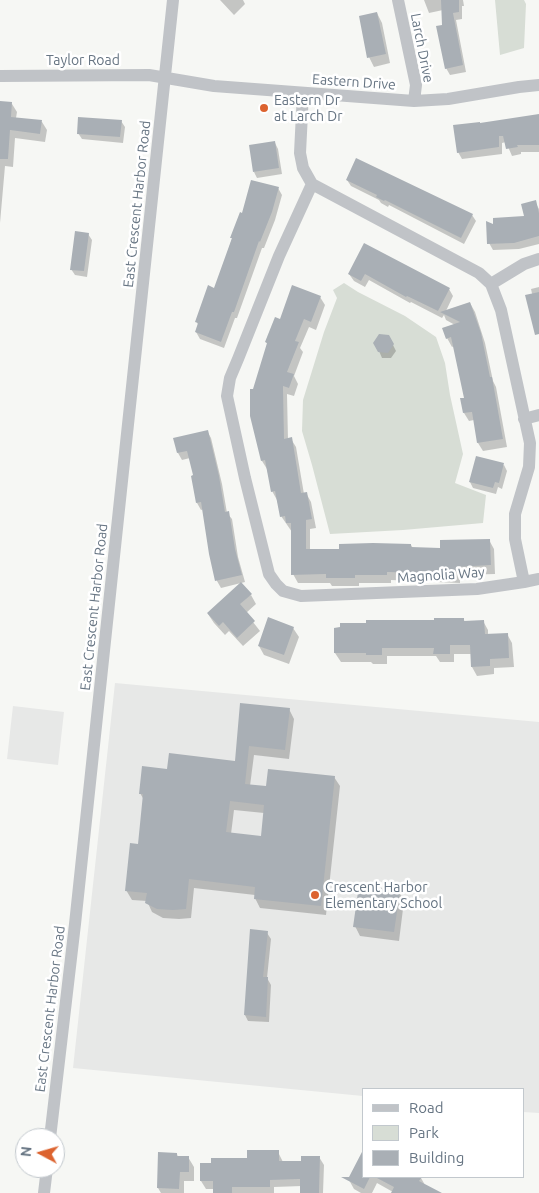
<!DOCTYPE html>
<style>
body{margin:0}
#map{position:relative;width:539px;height:1193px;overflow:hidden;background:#f6f7f4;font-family:Ubuntu,sans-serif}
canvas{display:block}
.legend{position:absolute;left:362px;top:1088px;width:162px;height:90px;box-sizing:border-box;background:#fff;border:1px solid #c2c8cd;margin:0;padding:6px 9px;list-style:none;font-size:15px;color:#677583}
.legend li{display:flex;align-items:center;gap:10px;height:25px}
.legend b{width:25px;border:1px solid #c2c8cd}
.north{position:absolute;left:15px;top:1128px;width:50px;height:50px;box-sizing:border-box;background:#fff;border:1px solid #c2c8cd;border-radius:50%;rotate:276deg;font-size:14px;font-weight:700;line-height:20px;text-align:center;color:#677583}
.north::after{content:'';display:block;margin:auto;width:18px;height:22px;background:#dc632f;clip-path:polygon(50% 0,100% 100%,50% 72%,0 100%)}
</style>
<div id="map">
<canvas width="539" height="1193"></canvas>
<ul class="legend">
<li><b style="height:6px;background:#c0c3c7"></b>Road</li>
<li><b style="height:14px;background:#d7ddd5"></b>Park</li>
<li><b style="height:14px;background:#a9afb5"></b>Building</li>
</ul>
<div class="north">N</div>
</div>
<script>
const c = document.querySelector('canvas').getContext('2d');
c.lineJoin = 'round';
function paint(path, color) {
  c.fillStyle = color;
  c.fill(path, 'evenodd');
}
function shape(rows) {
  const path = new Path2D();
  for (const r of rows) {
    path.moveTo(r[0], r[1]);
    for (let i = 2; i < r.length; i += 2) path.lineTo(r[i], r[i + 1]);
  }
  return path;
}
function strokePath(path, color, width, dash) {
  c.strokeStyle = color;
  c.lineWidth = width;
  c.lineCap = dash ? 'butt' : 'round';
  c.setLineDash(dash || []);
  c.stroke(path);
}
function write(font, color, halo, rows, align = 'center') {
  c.font = font + ' Ubuntu,sans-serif';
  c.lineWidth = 5;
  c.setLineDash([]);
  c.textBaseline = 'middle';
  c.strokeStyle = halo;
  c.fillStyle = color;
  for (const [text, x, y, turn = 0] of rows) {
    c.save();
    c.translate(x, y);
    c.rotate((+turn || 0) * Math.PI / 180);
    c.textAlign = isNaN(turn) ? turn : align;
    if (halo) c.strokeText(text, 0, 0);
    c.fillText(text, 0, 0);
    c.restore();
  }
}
paint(shape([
 [115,683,539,722,539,1113,523,1112,523,1089,363,1089,363,1096,73,1068],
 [13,706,64,712,58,765,7,759]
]), '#e7e8e7');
paint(shape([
 [495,0,524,0,526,4,524,48,500,55],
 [344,283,358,292,405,316,436,337,445,363,450,395,463,454,455,483,486,495,483,523,403,530,330,534,312,465,302,431,303,400,324,332,337,298,333,290]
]), '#d7ddd5');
paint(shape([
 [220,0,243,0,245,4,234,15],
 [424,0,463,0,464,6,462,6,462,19,456,20,466,72,450,75,446,68,443,10,429,13],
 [377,13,382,23,390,63,374,67,369,57],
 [0,103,12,104,17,112,16,118,42,122,47,130,45,142,15,138,13,167,5,166,0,223],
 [539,116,539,152,521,152,521,154,512,156,506,142,502,143,502,154,462,159,458,152],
 [121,121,125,127,123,143,82,139,78,133],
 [275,143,278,149,282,174,257,178,254,172],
 [347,180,472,215,476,221,464,244,389,205,388,207,381,203,379,200,351,186],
 [278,188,282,195,275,220,264,248,262,248,237,318,235,318,224,348,200,339,196,332,199,326,196,321,215,289,232,239,231,237],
 [535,202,539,209,539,244,519,249,493,250,489,243,494,226,526,217],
 [88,234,92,240,87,277,75,275,71,269],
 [364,245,449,289,453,296,446,311,470,303,475,312,485,343,493,381,496,387,507,447,483,451,478,443,474,420,469,421,464,413,465,399,454,346,452,347,447,338,455,325,446,320,444,315,442,318,411,302,410,303,369,280,365,287,354,281,349,274],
 [539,287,539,326,531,289],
 [320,297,325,305,316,330,309,327,300,348,303,352,294,376,298,384,294,396,287,394,288,440,291,439,296,447,304,494,306,493,311,502,316,528,310,529,310,550,340,550,411,545,413,548,441,550,489,540,494,549,495,574,460,575,460,583,391,580,391,583,359,583,359,586,332,586,330,583,298,583,293,574,292,532,281,516,277,500,272,491,267,469,262,461,254,390,268,345,266,342,281,320],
 [392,343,396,351,391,358,382,358,379,351],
 [207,431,211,438,222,484,227,513,232,519,238,557,245,582,221,588,217,581,204,509,201,510,197,503,195,476,190,458,182,460,178,453,175,439],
 [504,465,507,471,502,489,498,487,496,494,473,488,470,482],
 [251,595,256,604,246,613,260,631,243,646,229,631,225,635,214,623,208,614],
 [464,620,465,622,483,621,488,630,488,635,507,634,512,643,514,667,494,668,494,674,477,676,472,667,471,654,454,654,454,662,440,662,436,656,387,656,387,664,373,664,371,662,341,662,335,653],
 [293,628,299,637,289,664,264,655,259,646],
 [241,704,289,709,294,719,289,759,254,755,250,786,267,788,334,777,340,786,326,915,260,908,255,898,255,895,194,888,191,918,179,919,163,918,152,912,147,901,132,900,126,890,139,845,144,800,140,793,168,771,236,762],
 [234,810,264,813,262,837,231,834],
 [399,892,404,901,399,941,360,936,355,926],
 [267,933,271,939,267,978,271,985,269,1022,248,1021,245,1015],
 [278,1152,283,1162,302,1162,319,1157,324,1165,323,1193,301,1193,302,1186,274,1187,274,1193,214,1193,214,1189,206,1189,201,1181,201,1165,248,1159],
 [159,1154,177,1154,178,1157,188,1157,194,1167,194,1181,184,1181,184,1193,161,1193,158,1188],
 [363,1177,418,1177,421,1178,425,1185,440,1193,392,1193,393,1192,377,1183,372,1193,361,1193,354,1189,349,1180]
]), '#0003');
paint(shape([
 [441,0,459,0,459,12,453,13,463,65,445,69,436,26,442,25],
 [377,12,386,54,367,58,359,16],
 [0,101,12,102,11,117,42,120,40,134,10,130,8,159,0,159],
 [539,114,539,145,517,145,518,147,506,149,503,136,499,136,499,147,457,153,453,125,480,122,480,123],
 [78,117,122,120,120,137,77,134],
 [275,141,279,168,253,172,249,145],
 [356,158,473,214,461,238,385,200,384,201,376,197,377,195,346,180],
 [251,180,279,187,272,212,260,242,259,241,234,312,232,312,221,342,195,332,198,323,195,322,208,285,214,288,232,238,230,238,240,212,242,213],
 [536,200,539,213,539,236,514,243,487,244,486,221,493,224,493,218,524,216,521,204],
 [75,231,89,233,84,271,70,270],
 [364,243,450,288,438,311,407,296,406,297,365,274,361,281,348,274],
 [292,285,321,296,311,322,304,319,295,341,299,342,287,372,294,374,289,388,283,386,284,439,292,437,301,493,307,492,312,519,306,520,306,549,339,549,339,544,373,543,411,544,411,547,440,548,440,540,490,539,491,565,456,567,456,574,387,572,387,575,355,575,355,578,326,578,326,574,291,575,291,523,286,523,285,516,280,517,275,491,271,492,265,460,261,461,250,416,250,389,253,389,267,343,265,342,275,317,280,319],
 [539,292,539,334,535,335,525,295],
 [470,302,481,333,490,377,492,377,503,439,477,443,472,412,463,413,460,398,464,398,451,337,446,339,442,328,460,322,440,312],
 [379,334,389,335,394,344,388,353,378,352,373,343],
 [208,430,219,476,225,512,229,511,235,549,242,575,215,581,209,554,201,502,196,503,191,476,193,475,187,451,177,453,173,438],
 [476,456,504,463,499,483,495,482,493,488,469,482],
 [241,582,252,594,240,604,255,621,237,638,223,622,219,626,207,613],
 [268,617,294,627,284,655,258,646],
 [434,618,464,618,464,621,484,620,485,634,508,633,509,658,490,659,490,666,471,667,470,645,450,645,450,654,433,654,434,648,382,648,382,655,366,655,366,653,334,653,334,628,340,627,340,623,366,623,366,620,434,620],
 [240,703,290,708,285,750,249,746,245,784,266,786,268,769,335,776,321,906,254,899,255,887,189,879,186,909,173,910,157,909,145,903,147,893,125,891,130,843,138,844,143,794,139,794,142,766,167,769,169,753,235,761],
 [230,801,264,805,261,836,226,832],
 [359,885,400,891,394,932,353,927],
 [250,929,268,931,263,977,268,977,266,1017,244,1015],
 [247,1150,279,1150,279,1161,301,1161,301,1156,320,1156,319,1193,300,1193,300,1179,270,1180,270,1187,232,1187,232,1193,213,1193,213,1181,200,1181,200,1163,211,1163,211,1158,247,1158],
 [363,1150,363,1177,370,1177,364,1189,341,1177,349,1177],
 [158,1152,177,1153,177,1156,189,1156,189,1172,180,1172,179,1189,157,1188],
 [375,1177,422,1177,419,1181,442,1193,391,1193,394,1187]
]), '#a9afb5');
strokePath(shape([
 [398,0,416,85,414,101],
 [0,76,149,75,214,86,414,101,448,99,519,87,539,85],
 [303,93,300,153,303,168,312,184],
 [312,184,479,273,491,284,501,310,530,443,529,467,515,514,515,539,524,582,477,589,301,596,283,591,276,584,269,574,245,478,227,396,230,378,238,359,279,256,312,184],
 [491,284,524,264,539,259],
 [524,419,539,415],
 [524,582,539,579],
 [50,1138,75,924,173,0],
 [44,1193,47,1168]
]), '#c0c3c7', 12);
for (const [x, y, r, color] of [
 [264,108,5,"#dc632f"],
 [315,895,5,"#dc632f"]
]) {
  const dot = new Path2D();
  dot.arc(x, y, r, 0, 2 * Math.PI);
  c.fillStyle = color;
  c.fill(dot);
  strokePath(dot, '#fff', 2);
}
write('14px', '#677583', '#fff', [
 ["Larch Drive",422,48,79],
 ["Taylor Road",83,60],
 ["Eastern Drive",354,82,4],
 ["East Crescent Harbor Road",137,204,-84],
 ["Magnolia Way",441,575,-4],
 ["East Crescent Harbor Road",94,607,-84],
 ["East Crescent Harbor Road",50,1009,-83]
]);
write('14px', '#677583', '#fff', [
 ["Eastern Dr",274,100],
 ["at Larch Dr",274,116],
 ["Crescent Harbor",325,887],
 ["Elementary School",325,903]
], 'left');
</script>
